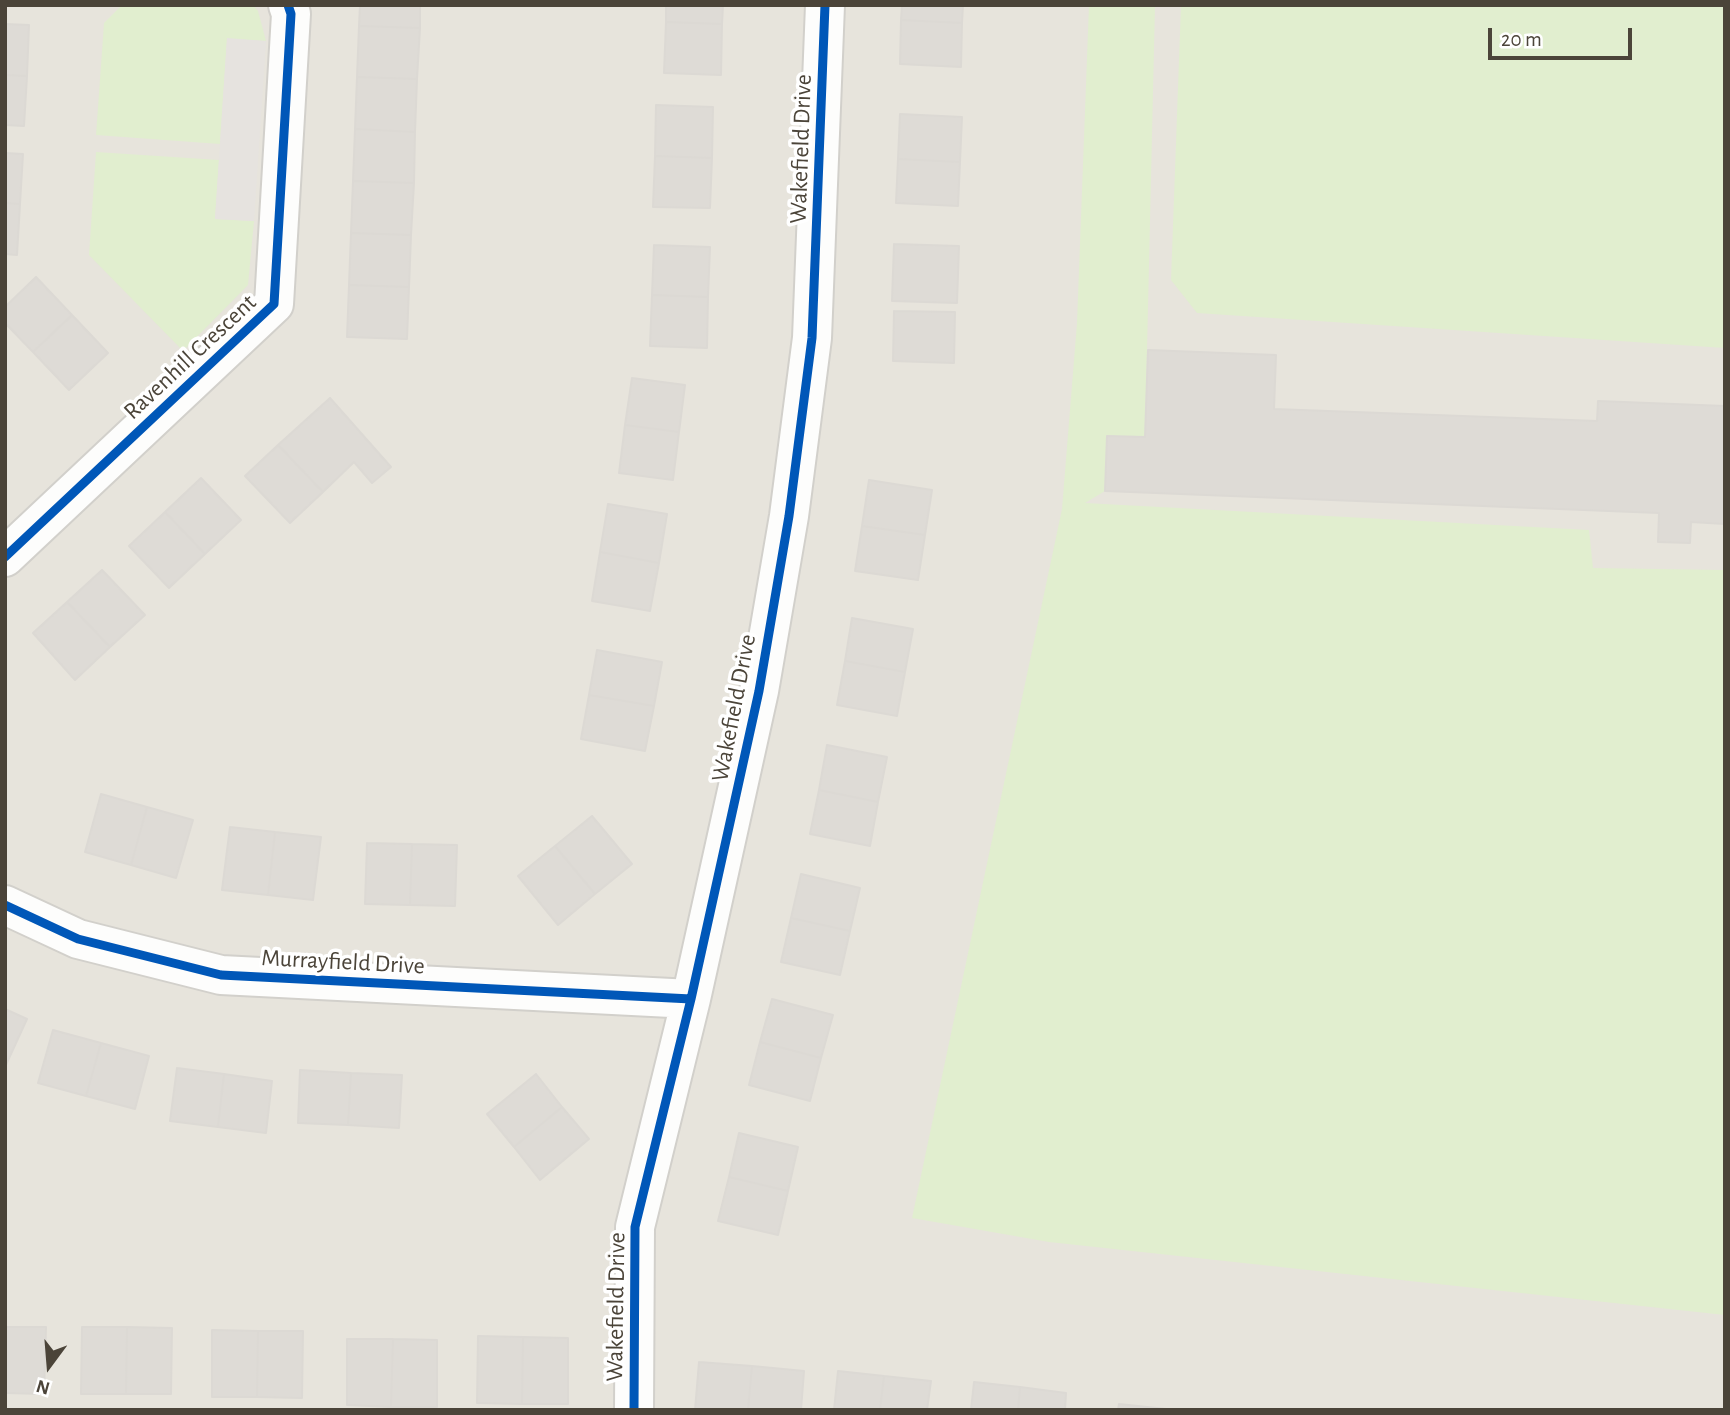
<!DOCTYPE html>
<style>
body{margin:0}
#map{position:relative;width:1730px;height:1415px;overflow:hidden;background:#f4f2ee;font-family:"Alegreya Sans",sans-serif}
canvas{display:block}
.frame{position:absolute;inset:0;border:7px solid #4b4439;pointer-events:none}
.north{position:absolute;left:14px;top:1331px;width:70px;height:70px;-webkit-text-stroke:5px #fff;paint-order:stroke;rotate:196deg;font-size:19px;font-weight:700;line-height:28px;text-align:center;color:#4b4439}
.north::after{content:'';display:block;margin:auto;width:24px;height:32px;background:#4b4439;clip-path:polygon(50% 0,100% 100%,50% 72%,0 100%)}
.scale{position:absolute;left:1488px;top:28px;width:144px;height:32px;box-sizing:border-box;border:4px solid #4b4439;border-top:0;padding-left:9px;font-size:21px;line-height:24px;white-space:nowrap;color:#4b4439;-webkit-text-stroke:5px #fff;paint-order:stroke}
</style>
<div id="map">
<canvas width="1730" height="1415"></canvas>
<div class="frame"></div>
<div class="north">N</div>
<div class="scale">20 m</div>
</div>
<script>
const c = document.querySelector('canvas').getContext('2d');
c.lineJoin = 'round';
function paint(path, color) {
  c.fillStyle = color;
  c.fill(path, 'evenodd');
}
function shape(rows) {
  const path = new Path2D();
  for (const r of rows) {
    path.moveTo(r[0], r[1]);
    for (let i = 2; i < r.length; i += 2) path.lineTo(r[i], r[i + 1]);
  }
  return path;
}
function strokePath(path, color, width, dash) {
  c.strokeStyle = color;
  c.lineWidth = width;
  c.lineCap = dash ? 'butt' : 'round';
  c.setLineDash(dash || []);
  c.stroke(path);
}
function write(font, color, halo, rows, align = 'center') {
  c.font = font + ' "Alegreya Sans",sans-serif';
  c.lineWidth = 7;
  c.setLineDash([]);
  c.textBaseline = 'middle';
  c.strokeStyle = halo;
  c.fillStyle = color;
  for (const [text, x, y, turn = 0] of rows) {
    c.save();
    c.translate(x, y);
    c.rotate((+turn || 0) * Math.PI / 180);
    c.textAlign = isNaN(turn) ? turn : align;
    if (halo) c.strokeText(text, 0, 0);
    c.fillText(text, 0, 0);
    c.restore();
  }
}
paint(shape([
 [5,5,1725,5,1725,1410,5,1410]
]), '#e7e4dc');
paint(shape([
 [122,5,253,5,258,11,266,41,227,39,220,144,96,135,104,23],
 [1089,5,1155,5,1145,437,1107,436,1105,491,1085,503,1589,530,1593,568,1725,570,1725,1315,1049,1242,912,1218,1062,509,1077,323],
 [1181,5,1725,5,1725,348,1197,313,1171,280],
 [96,152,219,160,215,219,254,221,248,285,183,351,89,255]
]), '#e1eecf');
paint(shape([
 [227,38,266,41,254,221,215,219]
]), '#e6e3df');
const building = shape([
 [360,5,420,5,420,28,359,26,360,5],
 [666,5,723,5,722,24,666,22,666,5],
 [902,5,963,5,962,23,901,20,902,5],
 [901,20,962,23,961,67,900,64,901,20],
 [666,22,722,24,721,75,664,73,666,22],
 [5,24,29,25,27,76,5,75,5,24],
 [359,26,420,28,417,79,357,77,359,26],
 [5,75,27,76,24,126,5,125,5,75],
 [357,77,417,79,415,132,355,129,357,77],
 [656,105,713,107,712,158,655,156,656,105],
 [900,114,962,117,960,162,898,159,900,114],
 [355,129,415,132,414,183,353,181,355,129],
 [5,153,23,154,20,204,5,203,5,153],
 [655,156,712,158,710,208,653,207,655,156],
 [898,159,960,162,958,206,896,203,898,159],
 [353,181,414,183,411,235,351,233,353,181],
 [5,203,20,204,17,255,5,254,5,203],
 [351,233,411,235,409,287,349,285,351,233],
 [894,244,959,246,957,303,892,301,894,244],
 [654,245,710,247,708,297,652,295,654,245],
 [36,277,72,315,33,352,5,323,5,307,36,277],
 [349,285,409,287,407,339,347,337,349,285],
 [652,295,708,297,707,348,650,346,652,295],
 [894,311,955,312,954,363,893,361,894,311],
 [72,315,108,353,69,390,33,352,72,315],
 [1148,350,1276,355,1274,409,1597,421,1598,401,1725,406,1725,524,1691,522,1690,543,1658,542,1659,513,1105,491,1107,436,1145,437,1148,350],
 [632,378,685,385,679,432,625,425,632,378],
 [330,398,391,467,372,483,354,462,323,492,278,445,330,398],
 [625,425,679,432,673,480,619,473,625,425],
 [278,445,323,492,290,523,245,476,278,445],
 [201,478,241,520,205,554,165,512,201,478],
 [869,480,932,490,925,535,862,526,869,480],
 [608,504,667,514,659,563,600,552,608,504],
 [165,512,205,554,169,588,129,546,165,512],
 [862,526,925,535,918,580,855,571,862,526],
 [600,552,659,563,650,611,592,601,600,552],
 [102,570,145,615,110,647,67,602,102,570],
 [67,602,110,647,75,680,33,633,67,602],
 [852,618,913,629,905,672,845,661,852,618],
 [597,650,662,662,654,706,589,695,597,650],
 [845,661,905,672,897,716,837,705,845,661],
 [589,695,654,706,645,751,581,739,589,695],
 [827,745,887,757,878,802,819,790,827,745],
 [819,790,878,802,870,846,810,834,819,790],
 [101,794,147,807,131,865,85,852,101,794],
 [147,807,193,820,176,878,131,865,147,807],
 [592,816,632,864,595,894,555,846,592,816],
 [230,827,275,832,268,895,222,890,230,827],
 [275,832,321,837,313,900,268,895,275,832],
 [367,843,412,844,410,905,365,904,367,843],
 [412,844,457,845,455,906,410,905,412,844],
 [555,846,595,894,558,925,518,876,555,846],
 [801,874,860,888,850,931,791,918,801,874],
 [791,918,850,931,840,975,781,962,791,918],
 [772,999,833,1015,821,1058,760,1042,772,999],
 [5,1009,27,1019,5,1067,5,1009],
 [53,1030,101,1043,86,1096,38,1083,53,1030],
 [760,1042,821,1058,810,1101,749,1085,760,1042],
 [101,1043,149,1056,135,1109,86,1096,101,1043],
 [177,1068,224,1074,218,1127,170,1121,177,1068],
 [300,1070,351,1073,348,1125,298,1123,300,1070],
 [351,1073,402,1075,399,1128,348,1125,351,1073],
 [224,1074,272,1081,266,1133,218,1127,224,1074],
 [536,1074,562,1107,514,1147,487,1114,536,1074],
 [562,1107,589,1139,540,1180,514,1147,562,1107],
 [739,1133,798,1147,788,1191,729,1177,739,1133],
 [729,1177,788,1191,778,1235,718,1221,729,1177],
 [5,1327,46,1327,44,1394,5,1393,5,1327],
 [82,1327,127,1327,126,1394,81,1394,82,1327],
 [127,1327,172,1328,171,1394,126,1394,127,1327],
 [212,1330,258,1331,257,1397,212,1397,212,1330],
 [258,1331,303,1331,302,1398,257,1397,258,1331],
 [478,1336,523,1337,522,1404,477,1403,478,1336],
 [523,1337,568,1338,568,1404,522,1404,523,1337],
 [347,1339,393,1339,391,1407,347,1405,347,1339],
 [393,1339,437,1340,437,1407,391,1407,393,1339],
 [699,1362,752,1366,748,1410,695,1410,699,1362],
 [752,1366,804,1371,801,1410,748,1410,752,1366],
 [838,1371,884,1376,880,1410,834,1410,838,1371],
 [884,1376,931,1381,927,1410,880,1410,884,1376],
 [974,1382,1020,1387,1018,1410,971,1410,974,1382],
 [1020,1387,1066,1393,1065,1410,1018,1410,1020,1387],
 [1119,1404,1166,1409,1166,1410,1118,1410,1119,1404]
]);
paint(building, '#dedbd6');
strokePath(building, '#dcd9d4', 2);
const minor = shape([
 [5,557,274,304,291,14,288,5],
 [5,905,78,939,221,975,691,999],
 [634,1410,635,1227,691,999,759,691,789,516,812,338,825,5]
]);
strokePath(minor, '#d2d0cb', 42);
strokePath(minor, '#fdfdfc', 38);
strokePath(shape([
 [5,557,274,304,291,14,288,5],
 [5,905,78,939,221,975,691,999],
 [634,1410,635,1227,691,999,759,691,789,516,812,338,825,5]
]), '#0057b8', 9);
write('24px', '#4b4439', '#fff', [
 ["Wakefield Drive",801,149,-88],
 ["Ravenhill Crescent",190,357,-43],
 ["Wakefield Drive",734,708,-79],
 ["Murrayfield Drive",343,962,3],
 ["Wakefield Drive",616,1307,-89]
]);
</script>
